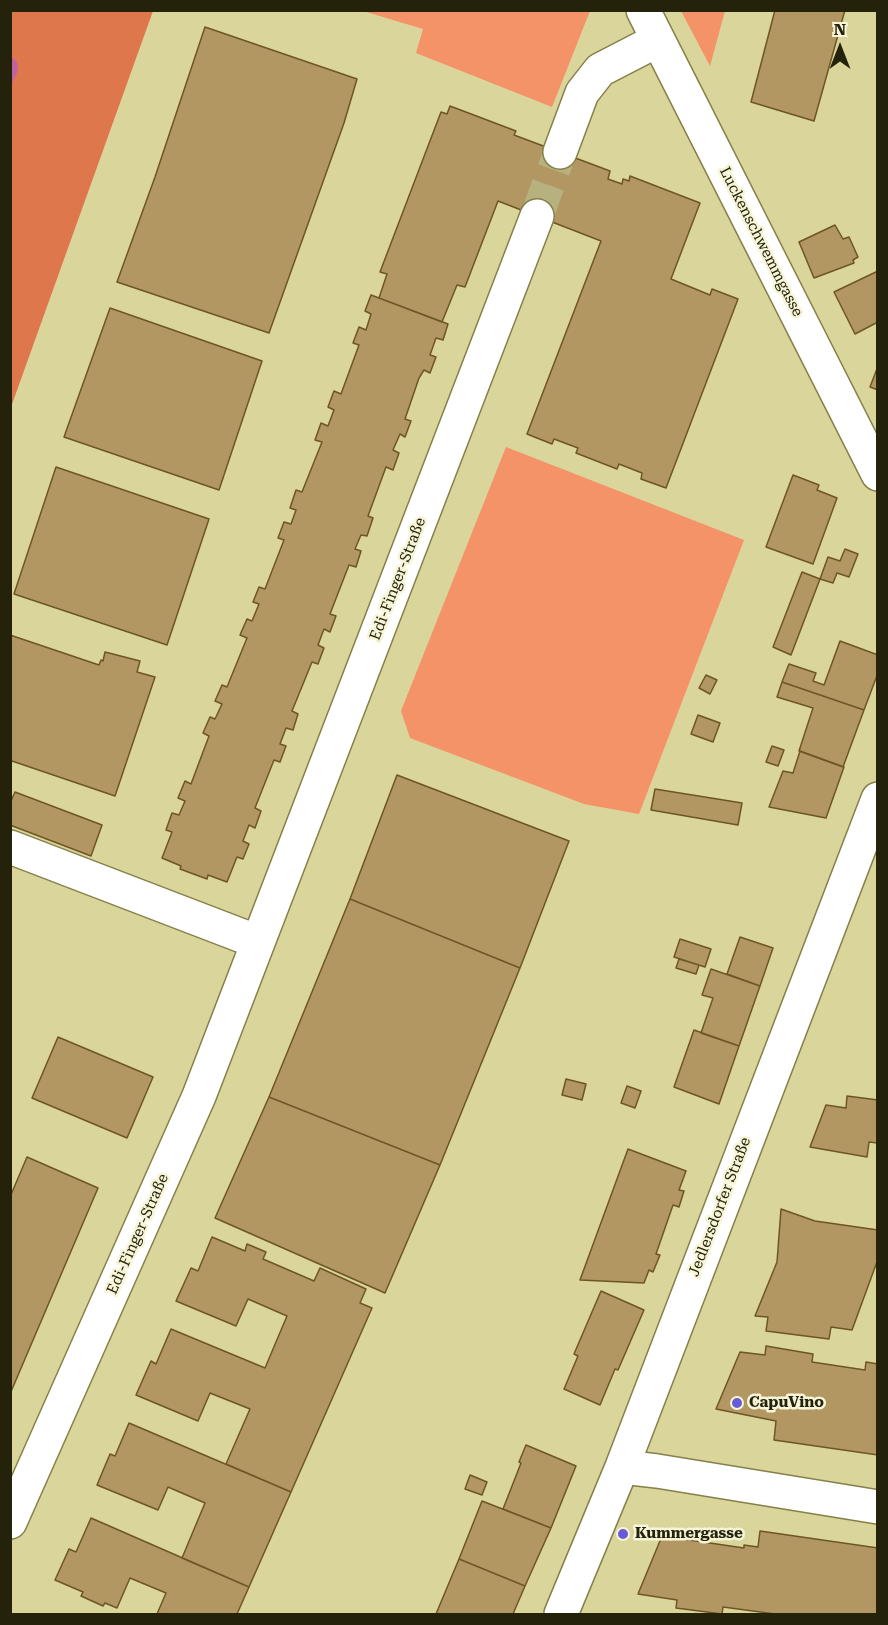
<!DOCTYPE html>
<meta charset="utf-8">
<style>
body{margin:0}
#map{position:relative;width:888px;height:1625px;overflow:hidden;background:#dad59b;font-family:"Roboto Serif",serif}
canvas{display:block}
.frame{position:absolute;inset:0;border:12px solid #24220b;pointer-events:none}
.north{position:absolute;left:810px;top:18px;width:60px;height:60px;-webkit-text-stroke:4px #f7f5d8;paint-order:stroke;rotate:0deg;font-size:16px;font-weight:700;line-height:24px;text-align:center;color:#24220b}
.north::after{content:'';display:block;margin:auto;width:21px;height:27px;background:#24220b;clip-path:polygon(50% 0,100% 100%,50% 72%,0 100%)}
</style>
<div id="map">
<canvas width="888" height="1625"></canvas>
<div class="frame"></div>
<div class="north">N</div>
</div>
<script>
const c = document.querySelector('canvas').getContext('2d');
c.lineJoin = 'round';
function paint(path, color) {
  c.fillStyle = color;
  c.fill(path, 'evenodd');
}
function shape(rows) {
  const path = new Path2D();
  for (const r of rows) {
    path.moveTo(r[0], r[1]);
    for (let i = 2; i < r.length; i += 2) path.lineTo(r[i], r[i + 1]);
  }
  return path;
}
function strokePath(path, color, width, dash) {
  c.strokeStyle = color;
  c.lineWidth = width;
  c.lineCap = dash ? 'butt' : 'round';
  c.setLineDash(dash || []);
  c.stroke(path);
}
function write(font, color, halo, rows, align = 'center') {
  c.font = font + ' "Roboto Serif",serif';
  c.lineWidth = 5;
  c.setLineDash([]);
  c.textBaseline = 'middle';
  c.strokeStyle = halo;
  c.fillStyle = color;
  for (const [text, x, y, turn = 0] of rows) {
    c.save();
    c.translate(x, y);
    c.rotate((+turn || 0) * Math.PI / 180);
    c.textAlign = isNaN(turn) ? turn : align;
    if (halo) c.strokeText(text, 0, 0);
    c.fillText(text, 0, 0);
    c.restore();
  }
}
paint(shape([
 [363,11,590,11,552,107,416,53,423,29],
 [681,11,725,11,710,66],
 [506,447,744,540,639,814,584,804,410,738,401,711]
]), '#f49268');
paint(shape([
 [11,11,153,11,11,407]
]), '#de774b');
paint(shape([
 [11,56,17,62,18,70,11,86]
]), '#c2639f');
const building = shape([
 [775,10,845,10,814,121,751,102,775,10],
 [205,27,357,79,344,123,269,333,117,282,155,177,205,27],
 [450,106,516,131,514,135,610,171,608,179,622,184,623,179,629,181,630,176,700,203,671,279,710,295,712,289,738,299,666,488,641,479,642,473,619,464,617,469,576,453,578,448,554,439,552,444,527,434,601,241,498,201,465,287,457,285,442,322,379,298,387,274,380,272,441,112,447,114,450,106],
 [835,225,843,239,849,237,858,257,853,260,854,263,814,278,799,242,835,225],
 [878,271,878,322,855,334,834,292,878,271],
 [371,295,448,324,443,340,436,338,430,355,436,357,430,373,424,370,419,378,405,419,411,421,405,437,400,434,393,450,399,453,393,470,386,467,368,516,373,518,367,536,361,535,355,549,361,551,356,567,349,565,330,614,336,616,330,632,324,629,318,645,324,648,318,664,312,662,292,711,298,714,293,730,286,728,280,744,286,746,280,762,274,760,255,808,261,811,255,828,249,825,243,841,249,844,243,859,237,857,227,882,208,875,207,879,180,869,181,866,162,858,172,832,166,830,172,813,179,815,185,801,178,798,185,781,191,784,209,736,203,733,210,717,215,719,222,704,215,701,222,685,227,687,247,638,240,635,247,619,252,621,259,604,253,602,259,587,265,589,284,540,278,538,284,522,291,524,296,510,290,508,296,490,302,492,322,442,315,440,321,423,328,426,334,410,328,407,334,391,341,394,359,345,353,343,359,327,366,330,371,314,365,311,371,295],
 [110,308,262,361,219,490,64,437,110,308],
 [878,366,878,390,870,387,878,366],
 [56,467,209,519,167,645,14,594,56,467],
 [793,475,819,485,817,490,837,498,813,564,766,547,793,475],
 [845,549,858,554,849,577,837,573,833,583,820,579,828,557,840,561,845,549],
 [802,572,820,579,791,655,773,647,802,572],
 [10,635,99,665,101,660,103,661,105,652,140,661,137,672,155,677,115,796,12,761,10,764,10,635],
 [840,641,878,655,878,673,864,710,782,682,789,664,816,673,813,681,824,685,840,641],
 [706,675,717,680,710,694,699,688,706,675],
 [782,682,864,710,843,767,799,751,813,708,777,697,782,682],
 [698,715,720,723,713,742,691,734,698,715],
 [772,746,784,750,778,766,766,762,772,746],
 [800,751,844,767,826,818,769,807,783,771,793,773,800,751],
 [397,775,569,841,520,968,350,899,397,775],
 [655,789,742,803,738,825,651,810,655,789],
 [15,792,102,825,91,856,10,825,10,803,15,792],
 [350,899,520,968,440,1165,269,1097,350,899],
 [740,937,773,948,760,986,727,974,740,937],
 [680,939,711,949,705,967,674,957,680,939],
 [679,959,699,965,696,974,676,968,679,959],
 [711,969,760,986,739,1046,701,1033,713,998,702,995,711,969],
 [694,1030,739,1046,719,1104,674,1087,694,1030],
 [58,1037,153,1077,127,1138,32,1098,58,1037],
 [566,1079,586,1084,582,1100,562,1095,566,1079],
 [627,1086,641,1091,635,1108,621,1103,627,1086],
 [847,1096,878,1100,878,1143,869,1142,867,1157,810,1147,826,1105,846,1108,847,1096],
 [269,1097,440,1165,385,1293,215,1218,269,1097],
 [628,1149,686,1171,679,1190,684,1191,679,1207,673,1205,656,1254,660,1255,653,1272,649,1270,644,1283,580,1280,628,1149],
 [27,1157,98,1188,10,1394,10,1197,27,1157],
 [781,1209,815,1221,878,1230,878,1259,852,1330,831,1327,829,1339,766,1331,768,1317,755,1316,777,1262,781,1209],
 [212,1237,245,1251,247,1244,266,1252,263,1259,314,1281,320,1268,366,1289,360,1303,372,1308,291,1492,226,1464,250,1409,210,1393,198,1421,136,1395,151,1361,156,1364,171,1329,265,1368,287,1316,248,1299,236,1326,176,1301,191,1268,198,1271,212,1237],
 [601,1291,644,1310,618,1370,615,1369,600,1405,564,1389,578,1356,574,1354,601,1291],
 [766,1346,813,1354,812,1362,865,1370,866,1362,878,1364,878,1455,774,1440,776,1421,716,1409,740,1352,765,1355,766,1346],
 [129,1423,291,1492,249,1587,182,1558,205,1503,168,1487,158,1510,97,1485,110,1454,115,1456,129,1423],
 [526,1445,576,1466,551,1528,503,1509,521,1463,519,1462,526,1445],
 [470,1475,487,1482,482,1495,465,1489,470,1475],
 [482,1501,551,1528,525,1586,459,1559,482,1501],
 [91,1518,249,1587,237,1614,157,1614,166,1593,130,1578,117,1608,105,1603,103,1606,81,1596,83,1592,55,1580,69,1549,76,1552,91,1518],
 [760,1531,878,1548,878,1614,775,1614,723,1607,722,1614,676,1608,677,1600,638,1594,662,1536,744,1548,744,1545,758,1547,760,1531],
 [459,1559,525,1586,513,1614,436,1614,459,1559]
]);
paint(building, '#b29763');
strokePath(building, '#6e5622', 1.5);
strokePath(shape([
 [537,216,560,152]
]), '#b6b17e', 33, [33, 16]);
const minor = shape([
 [643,10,878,474],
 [560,152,582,93,600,70,658,40],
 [10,847,258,942],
 [622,1467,657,1471,878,1507],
 [10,1522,199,1096,537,216],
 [561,1614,622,1467,878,799]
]);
strokePath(minor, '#858049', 36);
strokePath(minor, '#fff', 33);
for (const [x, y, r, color] of [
 [737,1403,6,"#685cd6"],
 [623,1534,6,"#685cd6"]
]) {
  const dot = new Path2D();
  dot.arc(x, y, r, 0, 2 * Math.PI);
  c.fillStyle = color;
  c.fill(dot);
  strokePath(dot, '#f7f5d8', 2);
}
write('15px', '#24220b', '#f7f5d8', [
 ["Luckenschwemmgasse",761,242,63],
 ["Edi-Finger-Straße",398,579,-69],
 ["Jedlersdorfer Straße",720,1207,-69],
 ["Edi-Finger-Straße",138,1234,-66]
]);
write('bold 15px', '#24220b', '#f7f5d8', [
 ["CapuVino",749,1403],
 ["Kummergasse",635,1534]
], 'left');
</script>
